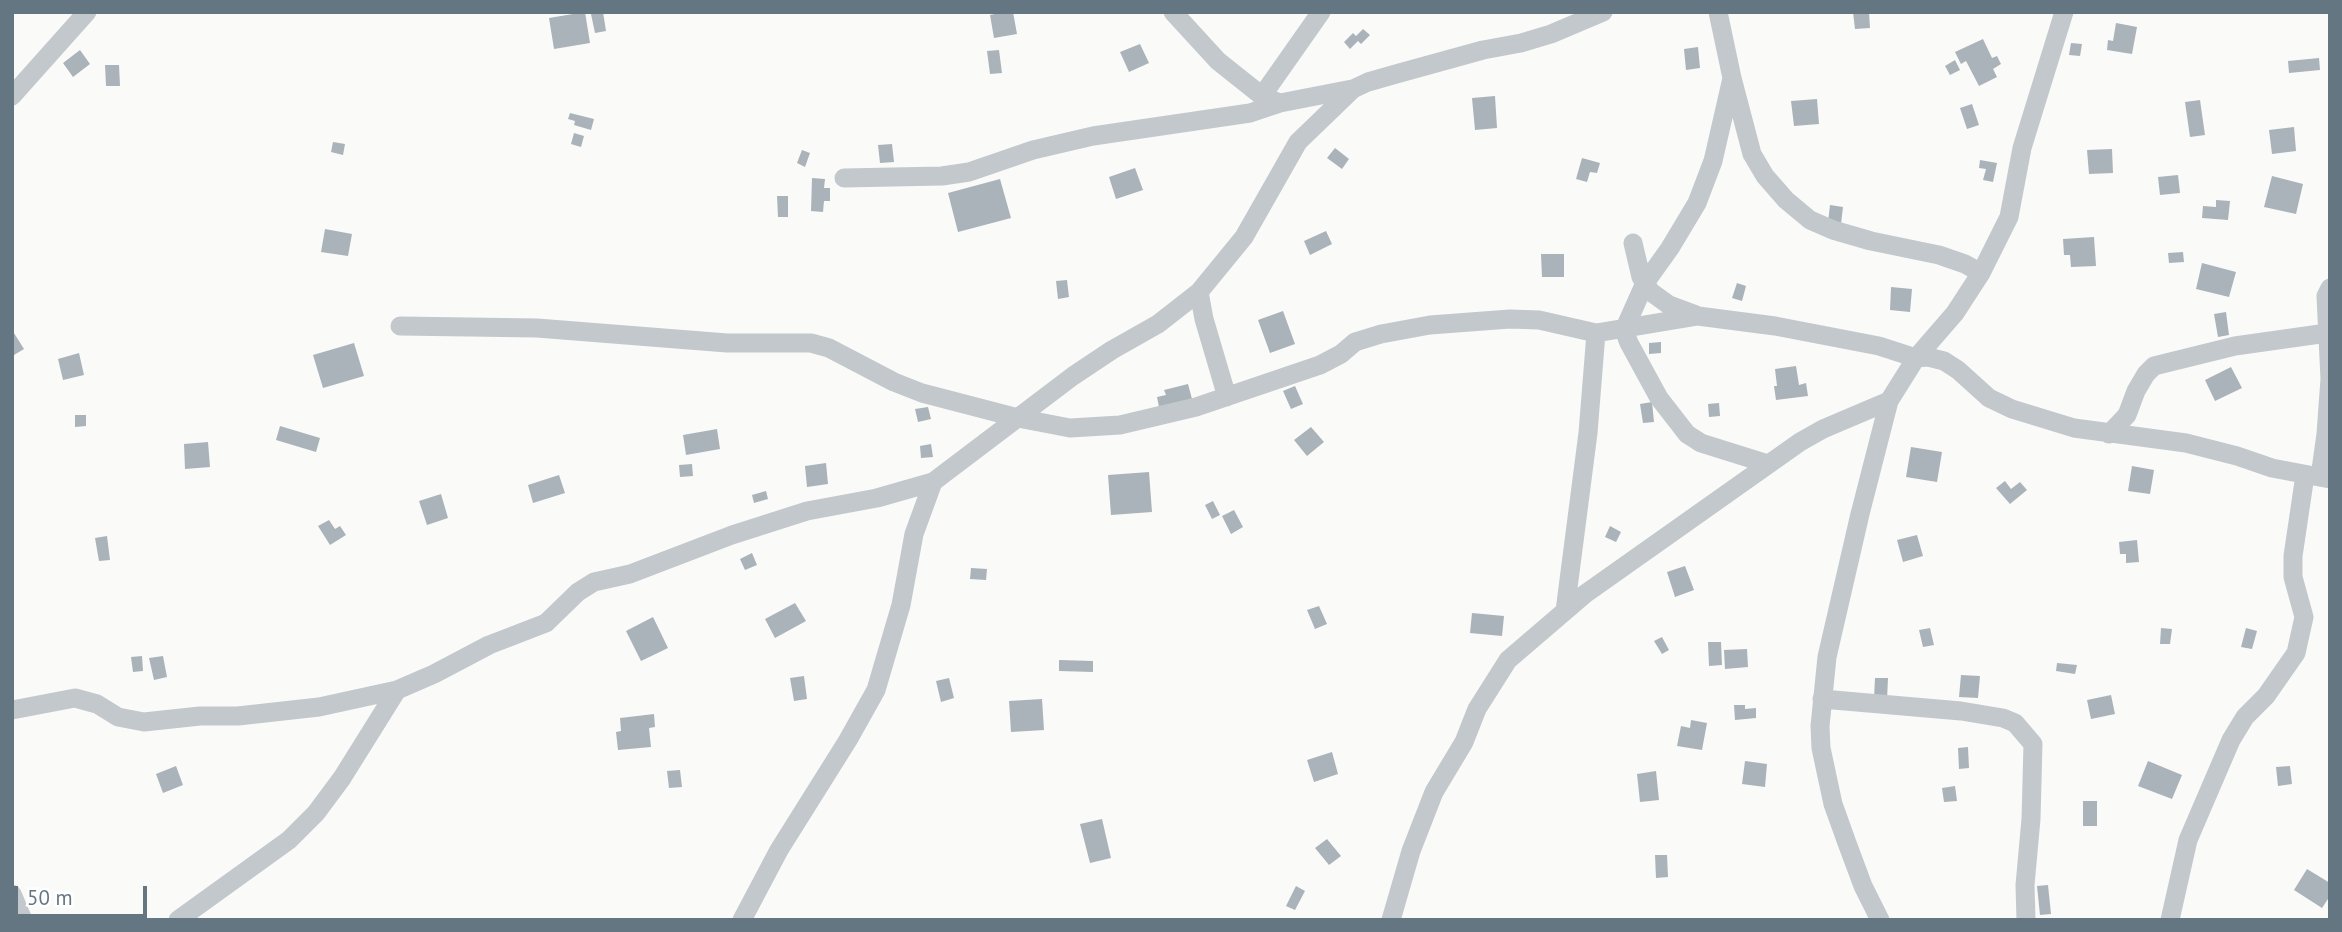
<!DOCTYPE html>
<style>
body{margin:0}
#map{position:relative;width:2342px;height:932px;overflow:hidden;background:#fafaf8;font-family:"PT Sans",sans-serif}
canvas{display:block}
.frame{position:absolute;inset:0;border:14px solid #657683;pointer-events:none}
.scale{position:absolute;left:14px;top:886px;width:133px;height:32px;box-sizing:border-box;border:4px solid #657683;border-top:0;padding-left:9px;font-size:21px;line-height:24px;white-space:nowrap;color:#657683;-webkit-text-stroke:5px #fff;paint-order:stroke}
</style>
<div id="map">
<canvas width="2342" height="932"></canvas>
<div class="frame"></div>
<div class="scale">50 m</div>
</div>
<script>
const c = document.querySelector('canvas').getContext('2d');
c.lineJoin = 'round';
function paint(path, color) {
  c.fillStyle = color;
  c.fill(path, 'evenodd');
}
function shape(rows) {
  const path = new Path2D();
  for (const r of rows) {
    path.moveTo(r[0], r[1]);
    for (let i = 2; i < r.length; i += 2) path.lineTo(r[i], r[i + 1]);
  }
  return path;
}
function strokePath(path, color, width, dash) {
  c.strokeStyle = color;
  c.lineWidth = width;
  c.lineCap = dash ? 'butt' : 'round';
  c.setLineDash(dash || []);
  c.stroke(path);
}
paint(shape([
 [585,12,590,43,554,49,549,18],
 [603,12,606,31,595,33,591,14],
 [1004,12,1013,12,1017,34,994,38,990,15],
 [1853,12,1869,12,1870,28,1855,29],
 [2116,23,2137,27,2132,54,2107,50,2108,40,2113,41],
 [1363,29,1370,35,1361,44,1358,41,1350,49,1344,42,1353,33,1356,36],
 [1983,39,1992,58,1997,56,2001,64,1993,69,1997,77,1979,86,1966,61,1961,64,1955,52],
 [2071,43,2082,44,2080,56,2069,55],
 [1140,44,1149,63,1129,72,1120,52],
 [1698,47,1700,68,1686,70,1684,49],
 [80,50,90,64,73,77,63,63],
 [999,50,1002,73,990,74,987,51],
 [2319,58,2320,70,2289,73,2288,61],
 [1955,60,1960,70,1950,75,1945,66],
 [105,65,119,65,120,86,106,86],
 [1495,96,1497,128,1475,130,1472,98],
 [1817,99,1819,124,1794,126,1791,101],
 [2200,100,2205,135,2190,137,2185,102],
 [1972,104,1979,125,1967,129,1960,108],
 [570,113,594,119,591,130,574,125,575,121,568,119],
 [2294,127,2296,151,2272,154,2269,130],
 [574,133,584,136,581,147,571,144],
 [333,142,345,144,343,155,331,152],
 [892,144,894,162,880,163,878,145],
 [1335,148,1349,159,1342,169,1327,158],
 [2112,149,2113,173,2089,174,2087,150],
 [802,150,810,153,805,167,797,163],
 [1582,158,1600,163,1597,173,1590,172,1587,182,1576,179],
 [1980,160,1997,163,1993,182,1983,180,1986,169,1979,168],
 [1135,168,1143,190,1116,199,1109,177],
 [2178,175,2180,193,2160,195,2158,177],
 [2272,176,2303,184,2296,214,2264,207],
 [812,178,825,179,824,188,830,188,830,201,824,201,823,212,811,211],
 [1000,179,1011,218,958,232,948,193],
 [777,196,788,196,788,217,778,217],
 [2216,200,2230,201,2228,220,2202,218,2203,206,2216,207],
 [1830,205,1843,207,1841,224,1828,222],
 [325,229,352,234,348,256,321,252],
 [1326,231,1332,244,1310,255,1304,241],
 [2094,237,2096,266,2071,267,2070,255,2064,255,2063,239],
 [2183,252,2184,262,2169,263,2168,253],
 [1541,254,1564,254,1564,277,1542,277],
 [2202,263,2236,272,2229,297,2196,289],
 [1067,280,1069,297,1058,299,1056,281],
 [1737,283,1746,286,1742,301,1732,298],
 [1891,287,1912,289,1910,312,1890,310],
 [1283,311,1295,344,1270,353,1258,320],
 [2226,312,2229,335,2218,337,2214,314],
 [14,333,24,349,14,355,12,334],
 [1661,342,1661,353,1649,354,1649,343],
 [354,343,364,376,323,388,313,355],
 [79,353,84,375,63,380,58,359],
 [1796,366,1799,385,1806,383,1808,396,1776,400,1774,386,1777,386,1775,369],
 [2231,367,2242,388,2215,401,2205,380],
 [1188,384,1192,399,1159,407,1157,397,1166,395,1164,390],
 [1295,386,1303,404,1291,409,1283,391],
 [1652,402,1654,422,1643,423,1640,404],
 [1719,403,1720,416,1709,417,1708,404],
 [928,407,931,419,918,422,915,409],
 [75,415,86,415,86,426,75,427],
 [280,426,320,438,316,452,276,440],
 [1311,427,1324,442,1307,456,1294,440],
 [717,429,720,449,686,455,683,435],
 [208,442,210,467,185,469,184,444],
 [931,444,933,457,921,458,920,446],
 [1911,447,1942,452,1937,482,1906,477],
 [826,463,828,484,807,487,805,466],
 [692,464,693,476,680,477,679,465],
 [2132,466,2154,470,2150,494,2128,491],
 [1149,472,1152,512,1111,515,1108,475],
 [559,475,565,493,533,503,528,485],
 [2005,481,2011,489,2020,482,2027,490,2010,504,1996,488],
 [766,491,768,499,754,503,752,495],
 [441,494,448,518,427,525,419,501],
 [1213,501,1220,515,1212,519,1205,505],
 [1234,510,1243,527,1231,534,1222,516],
 [329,520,335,529,340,526,346,535,330,545,318,526],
 [1610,526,1621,532,1616,542,1605,537],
 [1917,535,1923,556,1903,562,1897,540],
 [107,536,110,560,99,561,95,538],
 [2137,540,2139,562,2126,563,2126,554,2120,554,2119,542],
 [752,553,757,565,745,570,740,559],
 [1685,566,1694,590,1675,597,1667,572],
 [971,568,987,569,986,580,970,579],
 [795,603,806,621,775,638,765,619],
 [1319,606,1327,624,1315,629,1307,610],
 [1472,613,1504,616,1502,636,1470,633],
 [653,617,668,648,641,661,626,631],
 [1930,628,1934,645,1923,647,1919,630],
 [2161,628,2172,629,2170,644,2160,644],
 [2246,628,2257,631,2252,649,2241,647],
 [1662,637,1669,650,1662,654,1654,641],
 [1708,642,1721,642,1722,665,1709,666],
 [1747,649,1748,667,1725,669,1724,650],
 [142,656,143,671,133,672,131,657],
 [163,656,167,677,154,680,149,658],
 [1059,660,1093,661,1093,672,1059,671],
 [2057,663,2077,665,2075,674,2056,671],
 [1961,675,1980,676,1978,698,1959,697],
 [804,676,807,699,794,701,790,678],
 [949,678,954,698,941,702,936,681],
 [1875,678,1888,678,1887,700,1874,699],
 [2111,695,2115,714,2091,719,2087,700],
 [1042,699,1044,730,1011,732,1009,701],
 [1734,705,1745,705,1745,709,1756,708,1756,718,1735,720],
 [654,714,655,727,649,728,651,747,618,750,616,732,621,731,620,718],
 [1691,720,1707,723,1702,750,1677,746,1681,726,1690,728],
 [1968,747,1969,768,1959,769,1958,748],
 [1332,752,1338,774,1314,782,1307,760],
 [1745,761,1767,764,1765,787,1742,784],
 [2148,761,2182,775,2172,799,2138,786],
 [176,766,183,785,163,793,156,774],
 [2290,766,2292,784,2278,786,2276,767],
 [680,770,682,787,669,788,667,771],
 [1656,771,1659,800,1640,802,1637,774],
 [1955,786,1957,801,1944,802,1942,788],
 [2083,801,2097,801,2097,826,2083,826],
 [1102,819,1111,858,1090,863,1080,824],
 [1327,839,1341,856,1329,865,1315,848],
 [1655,855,1667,855,1668,877,1656,878],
 [2307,869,2330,883,2330,896,2322,908,2294,890],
 [2048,885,2051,914,2040,915,2037,886],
 [1296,886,1305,891,1295,910,1286,906]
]), '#aab3b9');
strokePath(shape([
 [1173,12,1218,61,1262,96,1280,103,1352,89],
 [1718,12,1732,78,1752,154,1765,176,1786,200,1810,220,1833,230,1871,241,1939,255,1965,264,1981,273],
 [1732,78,1713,161,1697,203,1670,248,1645,283,1624,330,1629,343,1659,398,1687,434,1701,443,1768,464],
 [12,96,87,12],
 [1262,96,1321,12],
 [844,178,942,176,969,172,1033,150,1093,136,1250,113,1280,103],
 [1633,243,1641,277,1651,292,1669,305,1696,315],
 [1199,292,1204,319,1227,397],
 [400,326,537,328,727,343,811,343,829,348,894,382,922,393,1018,418,1070,428,1120,425,1196,407,1320,365,1341,354,1355,342,1381,334,1430,325,1510,319,1539,320,1596,333,1698,316,1775,326,1879,346,1916,358,1928,357,1944,361,1958,370,1989,398,2012,409,2074,428,2186,443,2237,456,2272,468,2330,479],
 [2109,434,2127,415,2136,391,2146,374,2154,366,2235,346,2327,333],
 [2320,477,2326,434,2330,379,2326,296,2330,288],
 [1565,611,1588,433,1596,333],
 [1822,699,1961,711,2003,718,2015,723,2033,744,2031,819,2025,885,2026,920],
 [12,710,75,698,97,704,118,717,144,722,200,716,238,716,319,707,397,690,434,674,489,645,546,623,578,592,594,582,630,574,732,535,807,511,877,498,933,482],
 [12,894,23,920],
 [178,920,289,840,316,813,342,778,397,690],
 [742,920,779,850,848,740,876,690,901,605,914,534,933,482,1073,376,1112,350,1158,324,1199,292,1244,237,1298,142,1353,89,1368,82,1396,74,1483,50,1521,43,1551,34,1603,12],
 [1391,920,1411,851,1434,792,1464,742,1477,709,1508,660,1585,594,1800,442,1823,429,1889,401],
 [1880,920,1863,886,1847,843,1833,804,1821,748,1820,726,1827,657,1860,514,1889,401,1916,358,1955,313,1981,273,2009,217,2022,148,2064,12],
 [2170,920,2188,840,2231,740,2245,717,2266,696,2296,653,2304,617,2293,577,2293,556,2305,475]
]), '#c3c8cc', 19);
</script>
